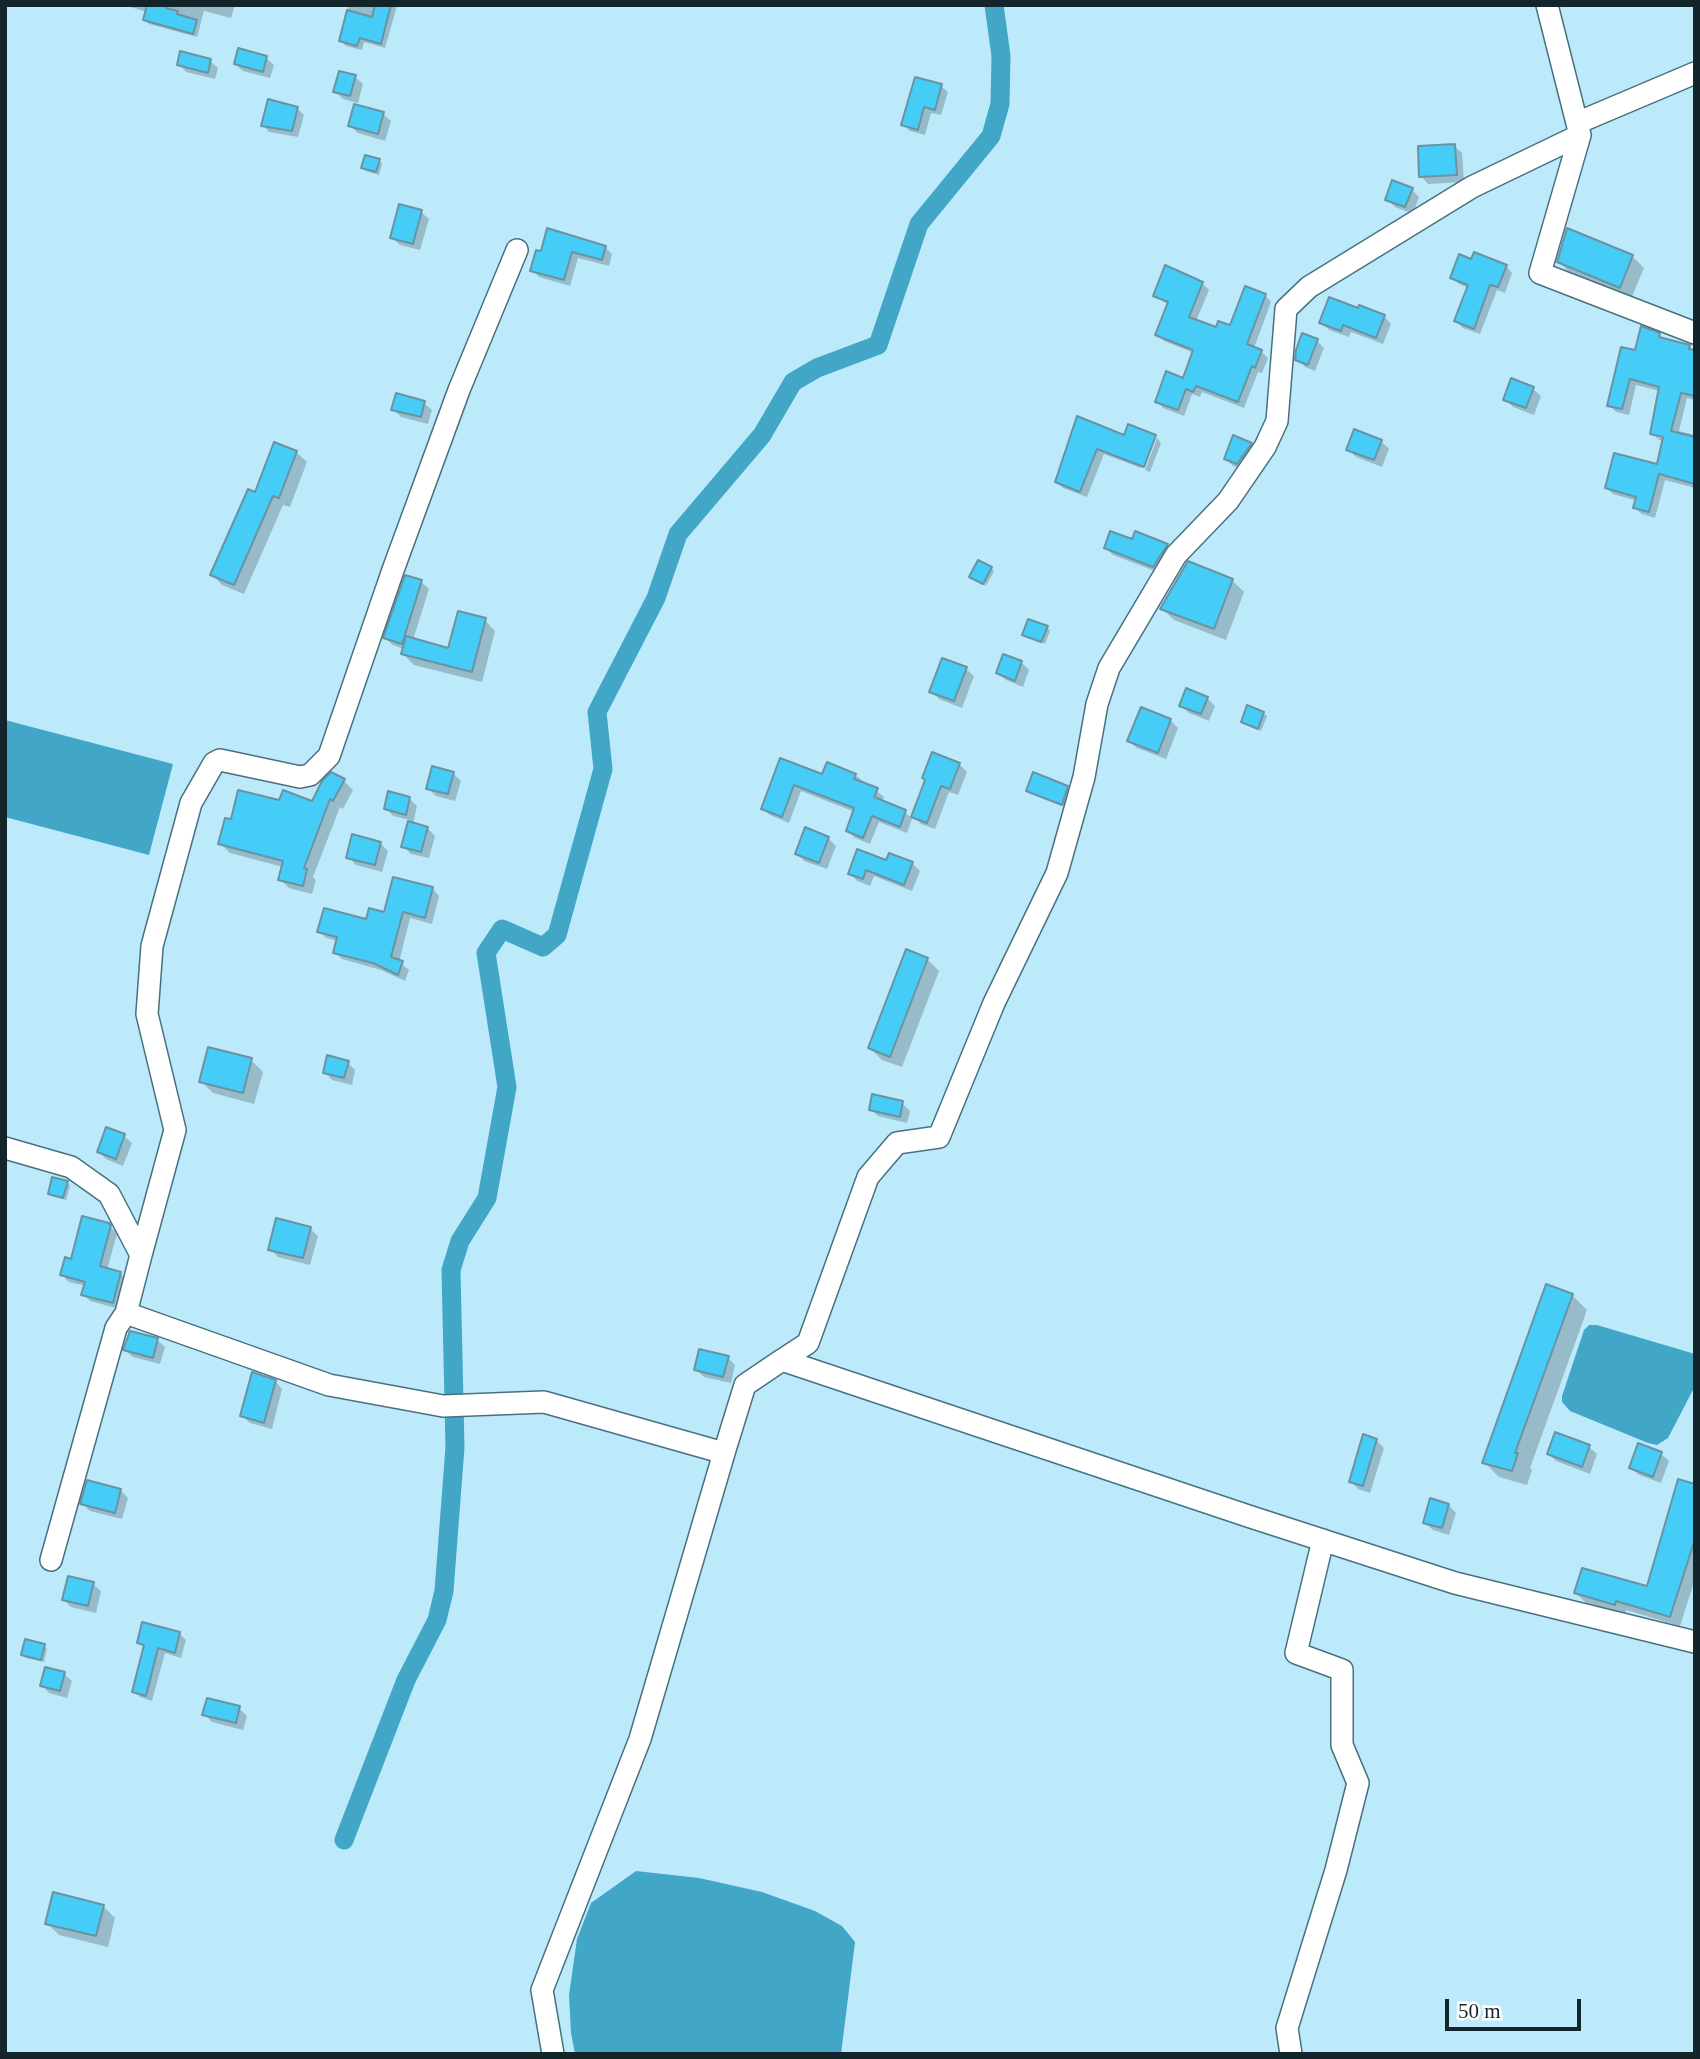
<!DOCTYPE html>
<style>
body{margin:0}
#map{position:relative;width:1700px;height:2059px;overflow:hidden;background:#bdeafb;font-family:Georgia,serif}
canvas{display:block}
.frame{position:absolute;inset:0;border:7px solid #13242a;pointer-events:none}
.scale{position:absolute;left:1445px;top:1999px;width:136px;height:32px;box-sizing:border-box;border:4px solid #13242a;border-top:0;padding-left:9px;font-size:21px;line-height:24px;white-space:nowrap;color:#13242a;-webkit-text-stroke:5px #fff;paint-order:stroke}
</style>
<div id="map">
<canvas width="1700" height="2059"></canvas>
<div class="frame"></div>
<div class="scale">50 m</div>
</div>
<script>
const c = document.querySelector('canvas').getContext('2d');
c.lineJoin = 'round';
function paint(path, color) {
  c.fillStyle = color;
  c.fill(path, 'evenodd');
}
function shape(rows) {
  const path = new Path2D();
  for (const r of rows) {
    path.moveTo(r[0], r[1]);
    for (let i = 2; i < r.length; i += 2) path.lineTo(r[i], r[i + 1]);
  }
  return path;
}
function strokePath(path, color, width, dash) {
  c.strokeStyle = color;
  c.lineWidth = width;
  c.lineCap = dash ? 'butt' : 'round';
  c.setLineDash(dash || []);
  c.stroke(path);
}
paint(shape([
 [5,720,173,764,149,855,5,817],
 [1589,1325,1597,1325,1695,1354,1695,1386,1668,1438,1657,1445,1648,1443,1570,1411,1562,1402,1562,1396,1584,1330],
 [636,1871,699,1878,762,1892,815,1911,842,1926,855,1942,841,2054,575,2054,571,2033,569,1995,577,1939,591,1903]
]), '#42a6c7');
paint(shape([
 [235,5,231,18,204,11,197,37,149,24,145,20,147,12,124,5],
 [349,5,397,6,385,48,364,42,362,50,346,46,341,41],
 [266,58,274,65,270,78,243,71,235,64],
 [210,61,218,68,215,79,186,72,179,64],
 [355,77,363,84,358,103,343,99,335,91],
 [941,86,948,92,941,115,931,113,925,135,910,131,903,125],
 [298,109,304,115,298,137,269,132,263,125],
 [383,114,391,121,385,141,358,133,350,126],
 [1454,146,1462,153,1464,182,1428,184,1421,176],
 [379,160,382,164,379,175,366,171,363,168],
 [1412,190,1419,197,1413,214,1395,207,1387,199],
 [421,212,429,219,420,250,400,245,392,237],
 [605,247,612,254,609,266,578,258,570,286,539,277,532,270,537,252],
 [1632,256,1644,268,1631,299,1571,274,1559,262],
 [1506,266,1512,273,1505,293,1497,290,1480,334,1463,328,1456,321,1469,288,1459,284,1452,277],
 [1202,283,1209,290,1196,321,1217,329,1231,327,1265,295,1271,302,1254,348,1261,351,1268,358,1262,373,1258,372,1244,408,1202,392,1200,397,1192,394,1184,416,1163,408,1157,401,1184,380,1194,353,1164,341,1157,335,1169,305,1155,296],
 [1384,316,1391,324,1383,344,1351,332,1349,337,1329,330,1321,322],
 [1659,335,1664,340,1689,347,1695,352,1695,400,1687,398,1679,431,1695,435,1695,488,1665,480,1655,518,1642,514,1635,508,1637,501,1613,494,1607,488,1658,466,1664,441,1659,440,1652,433,1660,391,1636,385,1629,415,1616,412,1609,405,1636,352],
 [1657,434,1671,441,1657,437],
 [1317,341,1324,348,1315,371,1305,367,1297,359],
 [1533,389,1541,396,1534,415,1513,407,1505,399],
 [424,403,432,410,428,424,401,417,393,409],
 [1079,419,1125,437,1155,437,1141,468,1104,454,1087,497,1063,488,1057,482],
 [1157,438,1161,443,1150,472,1145,470],
 [1381,441,1389,449,1382,467,1356,457,1348,449],
 [1251,444,1258,451,1245,471,1233,466,1226,459],
 [296,452,307,462,290,507,283,505,244,594,222,585,212,574],
 [1167,545,1174,552,1160,573,1113,555,1106,548],
 [991,568,994,571,986,586,971,577],
 [406,577,421,582,429,589,413,640,449,650,485,620,495,631,482,682,414,665,403,654,404,649,393,645,385,638],
 [1232,580,1244,592,1226,640,1174,620,1162,608],
 [1047,627,1050,631,1045,644,1024,634],
 [1004,656,1022,663,1029,670,1023,687,1006,680,998,673],
 [943,660,966,669,974,676,962,708,939,699,931,691],
 [1207,698,1215,706,1209,721,1189,713,1181,706],
 [1263,713,1267,716,1261,731,1243,722],
 [1170,720,1178,728,1166,759,1137,748,1129,741],
 [781,760,823,776,855,775,884,797,882,802,905,812,912,819,926,781,959,764,967,772,958,795,949,792,935,829,921,824,913,816,907,833,879,822,870,844,855,838,848,831,855,812,801,791,789,823,770,815,763,808],
 [453,773,461,781,455,801,436,796,428,788],
 [344,781,353,790,343,809,340,807,313,877,316,880,312,894,289,888,280,879,283,867,230,853,220,843,232,822,280,802,313,803],
 [1067,788,1070,791,1066,807,1028,790],
 [410,799,417,806,413,824,427,828,435,836,429,858,411,854,403,846,410,820,393,816,386,808],
 [828,838,836,846,827,869,804,861,797,853],
 [380,843,388,851,382,872,356,865,348,857],
 [887,863,912,863,920,871,912,891,874,876,870,886,857,881,850,873],
 [432,888,439,896,432,924,410,918,399,962,409,970,405,981,381,970,342,959,335,952,338,941,326,938,319,931,368,921,385,914],
 [927,959,939,971,902,1067,882,1060,870,1048],
 [251,1060,263,1072,254,1104,213,1093,201,1081],
 [348,1063,355,1070,352,1085,332,1080,325,1072],
 [902,1103,910,1111,907,1123,878,1116,870,1109],
 [107,1129,124,1136,132,1143,123,1166,106,1159,99,1152],
 [67,1182,70,1186,66,1200,53,1196,50,1193],
 [108,1224,117,1234,107,1270,120,1273,127,1280,120,1309,90,1301,83,1294,86,1286,69,1282,62,1275],
 [310,1229,318,1236,310,1265,278,1257,270,1249],
 [1572,1295,1587,1310,1530,1468,1532,1470,1527,1485,1499,1477,1484,1462],
 [157,1340,165,1347,160,1364,133,1357,125,1350],
 [728,1358,735,1365,731,1383,704,1377,696,1369],
 [275,1381,282,1389,272,1429,250,1423,242,1416],
 [1556,1435,1589,1447,1597,1454,1590,1474,1556,1461,1549,1454],
 [1376,1440,1384,1448,1370,1493,1358,1489,1351,1481],
 [1661,1454,1669,1461,1661,1483,1639,1475,1631,1468],
 [1695,1486,1695,1579,1680,1626,1626,1610,1625,1614,1586,1603,1576,1593,1648,1589],
 [120,1490,128,1498,122,1519,90,1511,82,1503],
 [1448,1505,1456,1513,1449,1535,1433,1530,1425,1523],
 [93,1584,101,1591,96,1613,71,1607,63,1599],
 [180,1634,186,1640,181,1658,165,1653,152,1701,140,1697,134,1691,145,1648,139,1642],
 [44,1646,47,1649,44,1662,26,1658,23,1655],
 [64,1674,72,1681,67,1698,49,1693,42,1685],
 [239,1708,247,1716,243,1730,212,1722,204,1714],
 [103,1906,115,1918,108,1947,59,1935,47,1923]
]), '#0003');
strokePath(shape([
 [344,1840,406,1680,437,1620,444,1591,455,1447,451,1270,460,1241,487,1198,507,1087,486,953,502,929,543,947,557,935,603,769,597,712,656,598,678,534,762,435,793,382,817,368,878,345,919,224,991,136,1000,104,1001,56,994,5]
]), '#42a6c7', 19);
const building = shape([
 [147,5,167,5,166,8,178,11,177,14,197,20,193,34,143,20,147,5],
 [375,5,391,5,381,44,360,38,357,46,339,41,347,10,372,17,375,5],
 [238,48,267,56,263,72,234,64,238,48],
 [180,51,211,59,208,73,177,65,180,51],
 [339,71,356,75,350,96,333,92,339,71],
 [915,77,942,84,935,110,924,107,918,130,901,125,915,77],
 [268,99,298,107,292,131,261,126,268,99],
 [354,104,384,112,378,134,348,126,354,104],
 [1455,144,1457,175,1419,177,1418,146,1455,144],
 [365,155,380,159,376,172,361,168,365,155],
 [1392,180,1413,188,1405,207,1385,200,1392,180],
 [399,204,422,210,413,244,390,238,399,204],
 [547,228,606,246,602,260,572,252,564,280,530,271,536,250,541,251,547,228],
 [1567,228,1633,255,1620,288,1557,262,1567,228],
 [1474,252,1507,265,1498,287,1490,285,1474,329,1454,321,1468,285,1450,278,1459,254,1471,259,1474,252],
 [1165,265,1203,282,1189,317,1216,327,1218,321,1230,325,1245,286,1266,294,1247,344,1262,350,1255,368,1252,366,1238,402,1196,386,1193,392,1186,389,1178,410,1155,402,1166,371,1183,378,1193,350,1155,335,1168,302,1153,296,1165,265],
 [1329,297,1358,308,1359,305,1385,315,1376,338,1343,325,1341,331,1319,323,1329,297],
 [1641,326,1660,333,1659,337,1690,345,1689,349,1695,350,1695,396,1681,393,1671,431,1695,437,1695,484,1659,474,1649,512,1633,508,1636,497,1605,488,1614,453,1657,464,1663,437,1650,434,1659,387,1630,379,1622,409,1607,406,1621,347,1635,350,1641,326],
 [1302,333,1318,339,1308,365,1295,360,1296,350,1302,333],
 [1511,378,1534,387,1526,408,1503,400,1511,378],
 [396,393,425,401,421,417,391,410,396,393],
 [1077,416,1124,435,1128,424,1156,435,1144,467,1097,449,1080,492,1055,482,1077,416],
 [1354,429,1382,440,1374,460,1346,450,1354,429],
 [1233,435,1252,443,1237,464,1224,459,1233,435],
 [274,442,297,451,279,498,273,496,234,585,210,575,248,489,255,492,274,442],
 [1110,531,1132,539,1135,531,1168,544,1153,567,1104,548,1110,531],
 [978,560,992,567,983,584,969,577,978,560],
 [1188,561,1233,579,1214,629,1160,609,1188,561],
 [405,575,422,580,402,644,383,638,405,575],
 [458,611,486,618,472,672,401,654,406,636,448,648,458,611],
 [1028,619,1048,626,1041,642,1022,635,1028,619],
 [1003,654,1022,661,1015,681,996,673,1003,654],
 [942,658,967,667,954,701,929,692,942,658],
 [1186,688,1208,697,1201,714,1179,706,1186,688],
 [1247,705,1264,712,1258,729,1241,722,1247,705],
 [1141,707,1171,719,1158,753,1127,741,1141,707],
 [932,752,960,763,950,789,941,786,927,823,911,817,925,780,922,778,932,752],
 [780,758,822,774,827,762,856,774,854,779,878,788,874,797,906,810,900,827,872,816,863,838,846,831,854,808,794,785,782,817,761,809,780,758],
 [432,766,454,772,448,794,426,789,432,766],
 [331,772,345,779,333,801,330,799,304,868,307,869,303,886,278,880,283,861,218,844,225,818,231,819,238,790,279,800,283,790,312,801,322,781,331,772],
 [1033,772,1068,786,1062,805,1026,791,1033,772],
 [388,791,410,797,406,815,384,809,388,791],
 [408,821,428,827,421,852,401,847,408,821],
 [805,827,829,837,819,863,795,854,805,827],
 [352,834,381,842,375,865,346,858,352,834],
 [857,849,886,860,889,853,913,862,904,885,866,870,863,879,848,874,857,849],
 [393,877,433,887,425,918,403,912,391,957,403,961,398,975,373,963,333,953,337,937,317,932,324,908,366,919,369,908,384,912,393,877],
 [906,949,928,958,890,1057,868,1048,906,949],
 [208,1047,252,1058,243,1093,199,1082,208,1047],
 [327,1055,349,1061,344,1078,323,1073,327,1055],
 [872,1094,903,1101,900,1117,869,1110,872,1094],
 [106,1127,125,1134,116,1159,97,1152,106,1127],
 [52,1177,68,1181,63,1198,48,1194,52,1177],
 [82,1216,109,1223,111,1225,100,1266,121,1272,113,1303,81,1295,85,1282,60,1275,65,1257,71,1259,82,1216],
 [276,1218,311,1227,303,1258,268,1250,276,1218],
 [1546,1284,1573,1294,1515,1453,1518,1453,1512,1471,1482,1463,1546,1284],
 [130,1331,158,1338,153,1358,123,1350,130,1331],
 [699,1349,729,1356,723,1377,694,1370,699,1349],
 [252,1372,276,1380,264,1423,240,1416,252,1372],
 [1555,1432,1590,1445,1582,1467,1547,1454,1555,1432],
 [1363,1434,1377,1439,1363,1486,1349,1482,1363,1434],
 [1638,1443,1662,1452,1653,1477,1629,1468,1638,1443],
 [1678,1479,1695,1484,1695,1539,1670,1617,1616,1601,1615,1605,1574,1593,1582,1568,1647,1586,1678,1479],
 [87,1480,121,1489,115,1513,80,1504,87,1480],
 [1430,1498,1449,1504,1442,1528,1423,1523,1430,1498],
 [68,1576,94,1582,88,1606,62,1600,68,1576],
 [142,1622,180,1632,175,1653,158,1648,146,1696,132,1692,144,1645,137,1643,142,1622],
 [25,1639,45,1644,41,1660,21,1655,25,1639],
 [45,1667,65,1672,60,1691,40,1686,45,1667],
 [207,1698,240,1706,236,1723,202,1715,207,1698],
 [53,1892,104,1905,96,1936,45,1924,53,1892]
]);
paint(building, '#45cdf7');
strokePath(building, '#6993a3', 2);
const street = shape([
 [1547,5,1580,135,1540,273,1695,333],
 [1577,123,1695,73],
 [5,1148,71,1167,109,1194,141,1255,126,1313,329,1385,443,1406,544,1402,724,1453,640,1739,542,1990,553,2054],
 [141,1255,175,1130,147,1014,152,946,191,803,214,763,220,760,300,777,310,775,329,756,393,570,459,390,517,250],
 [782,1360,808,1343,868,1177,897,1143,939,1137,994,1003,1057,873,1084,777,1097,704,1109,668,1176,555,1228,501,1265,447,1277,421,1286,309,1309,287,1472,187,1580,135],
 [724,1453,745,1385,782,1360,1251,1517,1455,1583,1695,1642],
 [51,1560,116,1328,126,1313],
 [1291,2054,1287,2028,1336,1870,1358,1783,1342,1745,1342,1670,1296,1653,1323,1540]
]);
strokePath(street, '#477180', 24);
strokePath(street, '#fff', 21);
</script>
